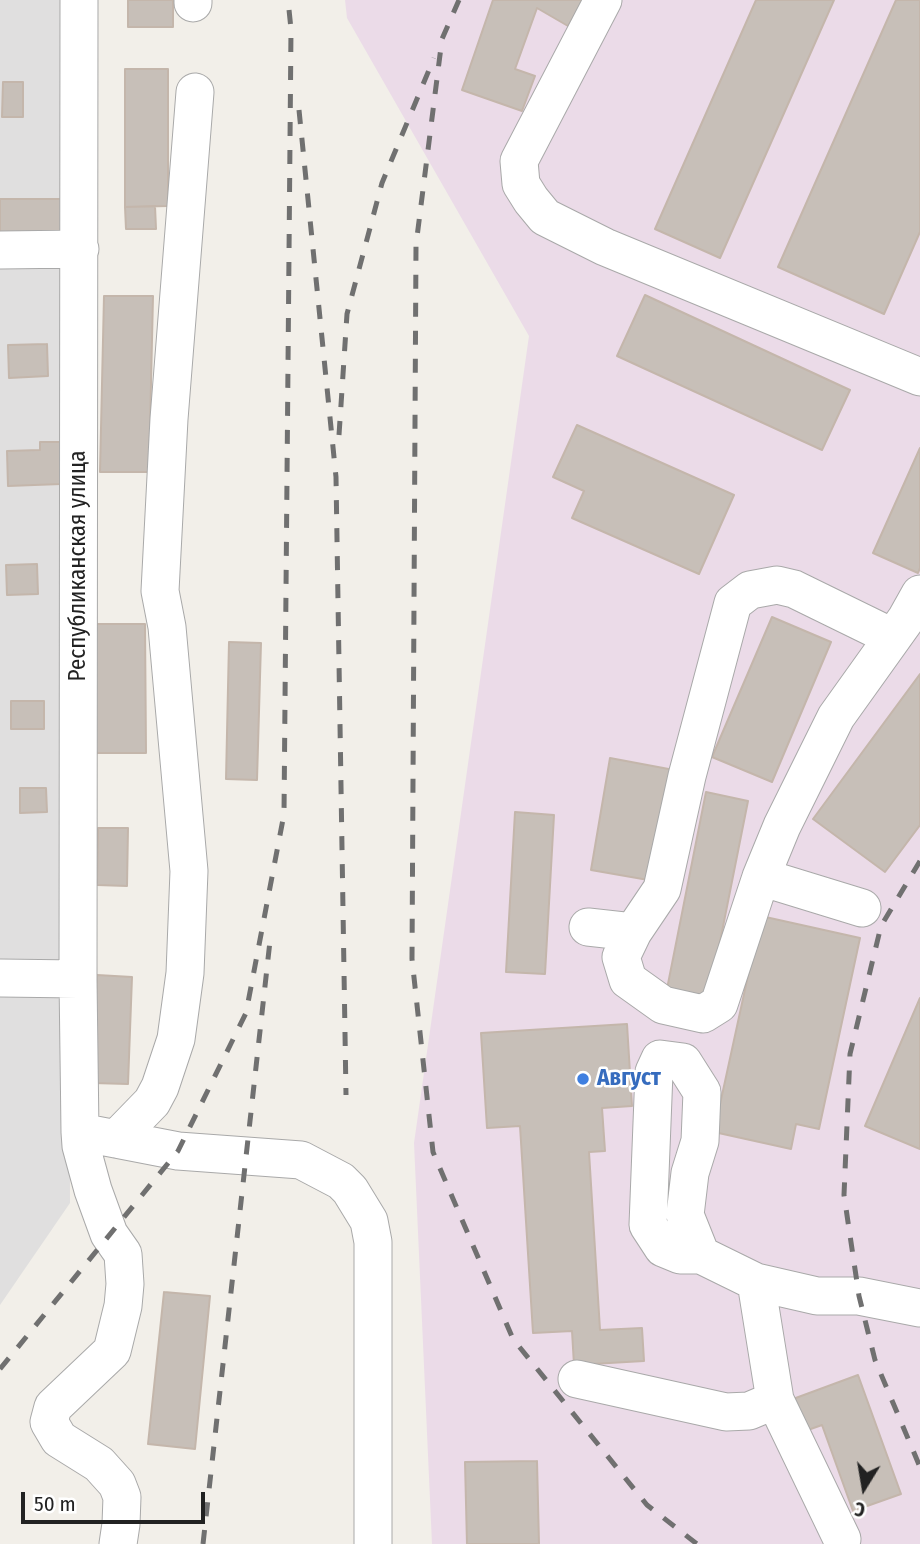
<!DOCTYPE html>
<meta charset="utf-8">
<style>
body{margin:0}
#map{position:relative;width:920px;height:1544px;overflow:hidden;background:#f2efe9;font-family:"Fira Sans Condensed",sans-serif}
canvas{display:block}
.north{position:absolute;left:829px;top:1453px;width:70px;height:70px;-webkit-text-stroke:5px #fff;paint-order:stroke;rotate:191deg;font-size:19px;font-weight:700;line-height:28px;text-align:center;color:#222}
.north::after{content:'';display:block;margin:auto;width:24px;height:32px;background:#222;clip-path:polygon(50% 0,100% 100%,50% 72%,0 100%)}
.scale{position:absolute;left:21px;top:1492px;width:184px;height:32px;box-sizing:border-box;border:4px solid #222;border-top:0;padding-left:9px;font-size:21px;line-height:24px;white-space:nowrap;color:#222;-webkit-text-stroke:5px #fff;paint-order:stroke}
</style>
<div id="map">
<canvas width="920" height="1544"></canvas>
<div class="north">С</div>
<div class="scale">50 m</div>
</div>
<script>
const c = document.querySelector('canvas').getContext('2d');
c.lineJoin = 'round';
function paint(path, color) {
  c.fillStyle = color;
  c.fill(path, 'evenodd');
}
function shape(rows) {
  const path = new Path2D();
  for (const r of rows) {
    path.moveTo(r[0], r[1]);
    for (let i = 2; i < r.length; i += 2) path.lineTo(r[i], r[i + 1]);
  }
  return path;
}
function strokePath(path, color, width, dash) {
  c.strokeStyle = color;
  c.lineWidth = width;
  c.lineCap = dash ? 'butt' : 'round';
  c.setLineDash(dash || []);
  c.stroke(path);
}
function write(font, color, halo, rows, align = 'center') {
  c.font = font + ' "Fira Sans Condensed",sans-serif';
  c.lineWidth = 5;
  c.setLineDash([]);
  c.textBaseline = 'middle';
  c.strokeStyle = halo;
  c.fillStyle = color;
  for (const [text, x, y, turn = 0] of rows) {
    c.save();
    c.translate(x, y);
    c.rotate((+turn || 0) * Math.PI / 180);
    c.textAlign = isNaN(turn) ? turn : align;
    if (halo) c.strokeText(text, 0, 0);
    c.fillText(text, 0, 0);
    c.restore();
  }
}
paint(shape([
 [0,0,66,0,70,1203,0,1305]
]), '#e0dfdf');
paint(shape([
 [345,0,920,0,920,1544,432,1544,414,1143,529,336,347,18]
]), '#ebdbe8');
const building = shape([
 [128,0,173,0,173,27,128,27,128,0],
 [493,0,584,0,568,26,537,8,515,69,535,76,522,111,462,90,493,0],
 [756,0,834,0,720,258,655,229,756,0],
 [896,0,920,0,920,232,884,314,778,267,896,0],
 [125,69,168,69,168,206,125,207,125,69],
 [3,82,23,82,23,117,2,117,3,82],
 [0,199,61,199,61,236,0,236,0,199],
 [155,206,156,229,126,229,125,207,155,206],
 [645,295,850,390,822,450,617,356,645,295],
 [104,296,153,296,149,472,100,472,104,296],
 [47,344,48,376,9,378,8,345,47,344],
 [577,425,734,495,699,574,572,518,584,491,553,477,577,425],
 [40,442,60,442,61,484,8,486,7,451,40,450,40,442],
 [920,448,920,568,918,573,873,553,920,448],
 [37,564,38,594,7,595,6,565,37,564],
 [772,617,831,642,772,782,712,757,772,617],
 [93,624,145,624,146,753,93,753,93,624],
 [229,642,261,643,257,780,226,779,229,642],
 [920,674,920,825,885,872,813,819,920,674],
 [11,701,44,701,44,729,11,729,11,701],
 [610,758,674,770,654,881,591,870,610,758],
 [20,788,46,788,47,812,20,813,20,788],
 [706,792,748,801,708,1002,666,994,706,792],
 [515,812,554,815,545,974,506,972,515,812],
 [98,828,128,828,127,886,97,885,98,828],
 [761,916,860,938,819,1129,796,1124,791,1149,714,1132,761,916],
 [97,975,132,977,128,1084,93,1083,97,975],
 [920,998,920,1149,865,1126,920,998],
 [627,1024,632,1106,602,1108,605,1151,589,1152,600,1330,642,1328,644,1361,574,1365,572,1331,533,1333,520,1126,487,1128,481,1033,627,1024],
 [164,1292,210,1296,195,1449,148,1444,164,1292],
 [858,1375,901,1494,853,1511,822,1425,805,1431,793,1399,858,1375],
 [537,1461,539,1544,467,1544,465,1462,537,1461]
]);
paint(building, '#c7bfb8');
strokePath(building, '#c4b6ab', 2);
const minor = shape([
 [79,0,78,979,80,1132],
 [193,0,193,3],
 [603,0,519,161,521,184,531,200,545,217,605,247,920,377],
 [0,250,80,249],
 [862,908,761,877,782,826,836,717,906,619,920,594],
 [588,927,633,932,662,889,687,776,733,603,750,590,777,585,794,589,892,637],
 [633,932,621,957,628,980,663,1005,703,1014,719,1004,761,877],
 [0,978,78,979],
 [116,1139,152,1102,160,1087,176,1039,185,973,189,871,167,627,160,591,169,419,195,92],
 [701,1255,680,1255,663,1248,648,1225,654,1072,660,1059,683,1062,702,1092,700,1141,690,1173,685,1215,701,1255,756,1282,817,1296,859,1296,920,1308],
 [756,1282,775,1400,842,1539],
 [577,1379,726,1412,749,1411,775,1400],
 [118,1544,121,1524,122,1497,117,1484,99,1464,59,1439,49,1422,53,1407,112,1351,123,1306,125,1284,123,1254,109,1234,93,1190,81,1146,80,1132,178,1151,301,1160,341,1181,350,1190,369,1221,373,1242,373,1544]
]);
strokePath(minor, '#a9a9a9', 39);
strokePath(minor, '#fff', 37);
strokePath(shape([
 [459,0,442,39,416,245,412,959,433,1152,513,1339,647,1505,697,1544],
 [299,110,336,477,346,1095],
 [339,435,347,314,382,183,434,58],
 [920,861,881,926,850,1054,844,1195,859,1296,875,1360,920,1467],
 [0,1369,178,1151,246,1013,284,814,291,29,288,0],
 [203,1544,271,932]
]), '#707070', 5, [14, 14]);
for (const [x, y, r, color] of [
 [583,1079,7,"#3f7fe0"]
]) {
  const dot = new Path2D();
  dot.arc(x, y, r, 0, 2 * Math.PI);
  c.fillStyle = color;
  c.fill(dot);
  strokePath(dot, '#fff', 2.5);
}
write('23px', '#222', '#fff', [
 ["Республиканская улица",79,566,-90]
]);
write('bold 23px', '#366cbe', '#fff', [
 ["Август",597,1079]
], 'left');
</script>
